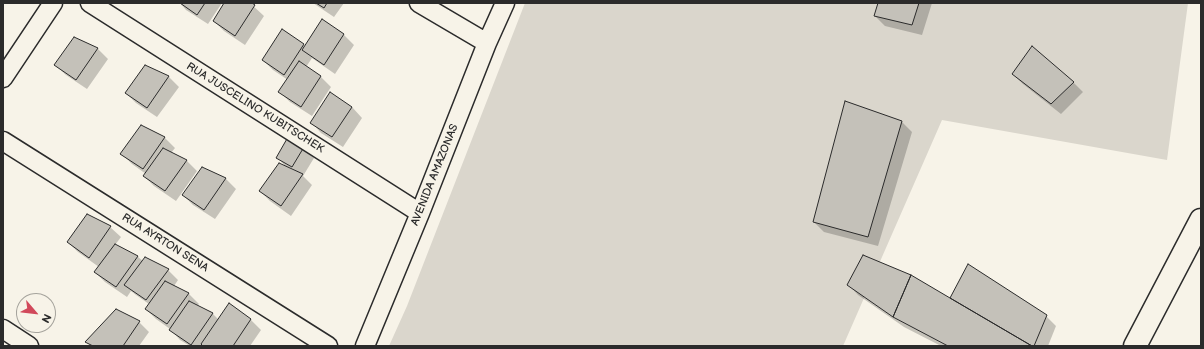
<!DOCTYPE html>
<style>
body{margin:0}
#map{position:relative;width:1204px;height:349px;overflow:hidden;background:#f7f3e8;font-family:"Balsamiq Sans",sans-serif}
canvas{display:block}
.frame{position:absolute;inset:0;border:4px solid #2b2b2b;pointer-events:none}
.north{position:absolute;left:16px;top:293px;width:40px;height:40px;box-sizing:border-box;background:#f7f3e8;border:1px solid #a5a39c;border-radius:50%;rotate:118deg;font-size:11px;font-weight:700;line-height:16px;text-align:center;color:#2b2b2b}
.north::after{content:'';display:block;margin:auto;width:14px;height:18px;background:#d1495b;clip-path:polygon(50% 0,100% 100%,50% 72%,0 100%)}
</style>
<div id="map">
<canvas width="1204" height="349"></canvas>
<div class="frame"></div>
<div class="north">N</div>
</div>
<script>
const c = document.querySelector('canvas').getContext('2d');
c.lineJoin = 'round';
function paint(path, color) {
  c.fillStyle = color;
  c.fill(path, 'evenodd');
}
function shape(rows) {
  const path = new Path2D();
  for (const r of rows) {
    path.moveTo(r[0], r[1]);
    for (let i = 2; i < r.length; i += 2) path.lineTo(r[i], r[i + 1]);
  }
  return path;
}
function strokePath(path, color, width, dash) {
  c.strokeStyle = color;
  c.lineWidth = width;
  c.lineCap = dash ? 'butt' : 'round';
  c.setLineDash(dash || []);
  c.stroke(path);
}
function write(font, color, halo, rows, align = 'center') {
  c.font = font + ' "Balsamiq Sans",sans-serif';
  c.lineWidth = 3.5;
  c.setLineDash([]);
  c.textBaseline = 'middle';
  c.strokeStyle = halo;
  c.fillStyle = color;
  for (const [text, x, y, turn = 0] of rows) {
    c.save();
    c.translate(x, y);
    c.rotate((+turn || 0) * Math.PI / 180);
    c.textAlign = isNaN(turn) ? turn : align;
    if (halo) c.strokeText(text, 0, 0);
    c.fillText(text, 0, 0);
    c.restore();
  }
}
paint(shape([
 [525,3,1188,3,1167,160,942,120,843,346,389,346,407,306]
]), '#dad6cc');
paint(shape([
 [180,3,222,3,208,24,186,10],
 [225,3,250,3,264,16,245,45,224,31,214,21],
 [313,3,344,3,334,17],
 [879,3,932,3,922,35,885,26,875,16],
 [322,20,344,35,354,45,335,74,312,58,306,67,321,77,331,87,312,116,290,102,280,92,288,80,273,70,263,60,282,31,305,46],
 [75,38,98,49,108,59,87,89,66,75,55,65],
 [145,66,169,77,179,87,157,117,136,103,126,93],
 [1013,74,1073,82,1083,92,1061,114,1023,84],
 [846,102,902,122,912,132,878,246,824,232,814,222],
 [352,107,362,118,343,147,321,133,311,122],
 [141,127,165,138,175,148,171,153,187,161,197,171,176,201,154,186,144,176,146,174,132,164,122,154],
 [303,148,314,158,303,176,312,185,291,216,270,201,260,191,286,167,277,157],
 [203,168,226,179,236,189,215,219,193,205,183,195],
 [87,216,110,227,121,237,115,245,138,257,143,261,168,270,178,280,174,286,189,294,199,304,197,306,213,314,219,320,229,305,251,320,261,330,250,346,190,346,180,340,170,329,156,319,146,309,149,304,136,295,131,291,127,297,105,282,95,272,99,267,78,252,68,242],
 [848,284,951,299,1046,316,1056,326,1048,346,941,346,904,327,858,295],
 [139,322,149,332,139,346,91,346,87,342]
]), '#0003');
const building = shape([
 [180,3,205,3,197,15,180,3],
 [224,3,252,3,255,5,235,36,213,21,224,3],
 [316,3,327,3,324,8,316,3],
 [878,3,919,3,912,25,874,16,878,3],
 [322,19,344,34,324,65,302,50,322,19],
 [282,29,304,44,284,75,262,60,282,29],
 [74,37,98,48,76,80,54,65,74,37],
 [1032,46,1074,82,1051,104,1012,74,1032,46],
 [299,61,321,76,301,107,278,92,299,61],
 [145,65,169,76,147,108,125,93,145,65],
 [330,92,352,107,332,137,310,123,330,92],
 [845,101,902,121,868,237,813,222,845,101],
 [141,125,165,137,143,169,120,154,141,125],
 [288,137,304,147,292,167,276,158,288,137],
 [163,148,187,160,165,191,143,176,163,148],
 [279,163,303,174,281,206,259,191,279,163],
 [202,167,226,178,204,210,182,195,202,167],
 [87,214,111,226,89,258,67,242,87,214],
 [115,244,138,256,116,287,94,272,115,244],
 [863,255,911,275,893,317,847,285,863,255],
 [145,257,169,269,146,300,124,285,145,257],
 [968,264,1047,315,1034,346,1032,346,950,298,968,264],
 [911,275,950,298,1032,346,948,346,893,317,911,275],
 [165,281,189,293,167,324,145,309,165,281],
 [189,301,213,313,191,345,169,330,189,301],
 [229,303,251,319,233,346,203,346,201,344,229,303],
 [116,309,140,321,123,346,93,346,85,342,116,309]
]);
paint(building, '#c4c1b9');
strokePath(building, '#2b2b2b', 1);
const street = shape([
 [90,3,420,213],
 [419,3,487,43],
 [3,78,53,3],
 [3,141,328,346],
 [3,329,29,346],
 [365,346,420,213,487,43,505,3]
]);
const primary = shape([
 [1135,346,1201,220]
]);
strokePath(street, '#2b2b2b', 21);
strokePath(primary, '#2b2b2b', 25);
strokePath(street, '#f7f3e8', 18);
strokePath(primary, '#f7f3e8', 22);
write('11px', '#2b2b2b', '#f7f3e8', [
 ["RUA JUSCELINO KUBITSCHEK",255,108,32],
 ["AVENIDA AMAZONAS",435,175,-68],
 ["RUA AYRTON SENA",165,243,32]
]);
</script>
